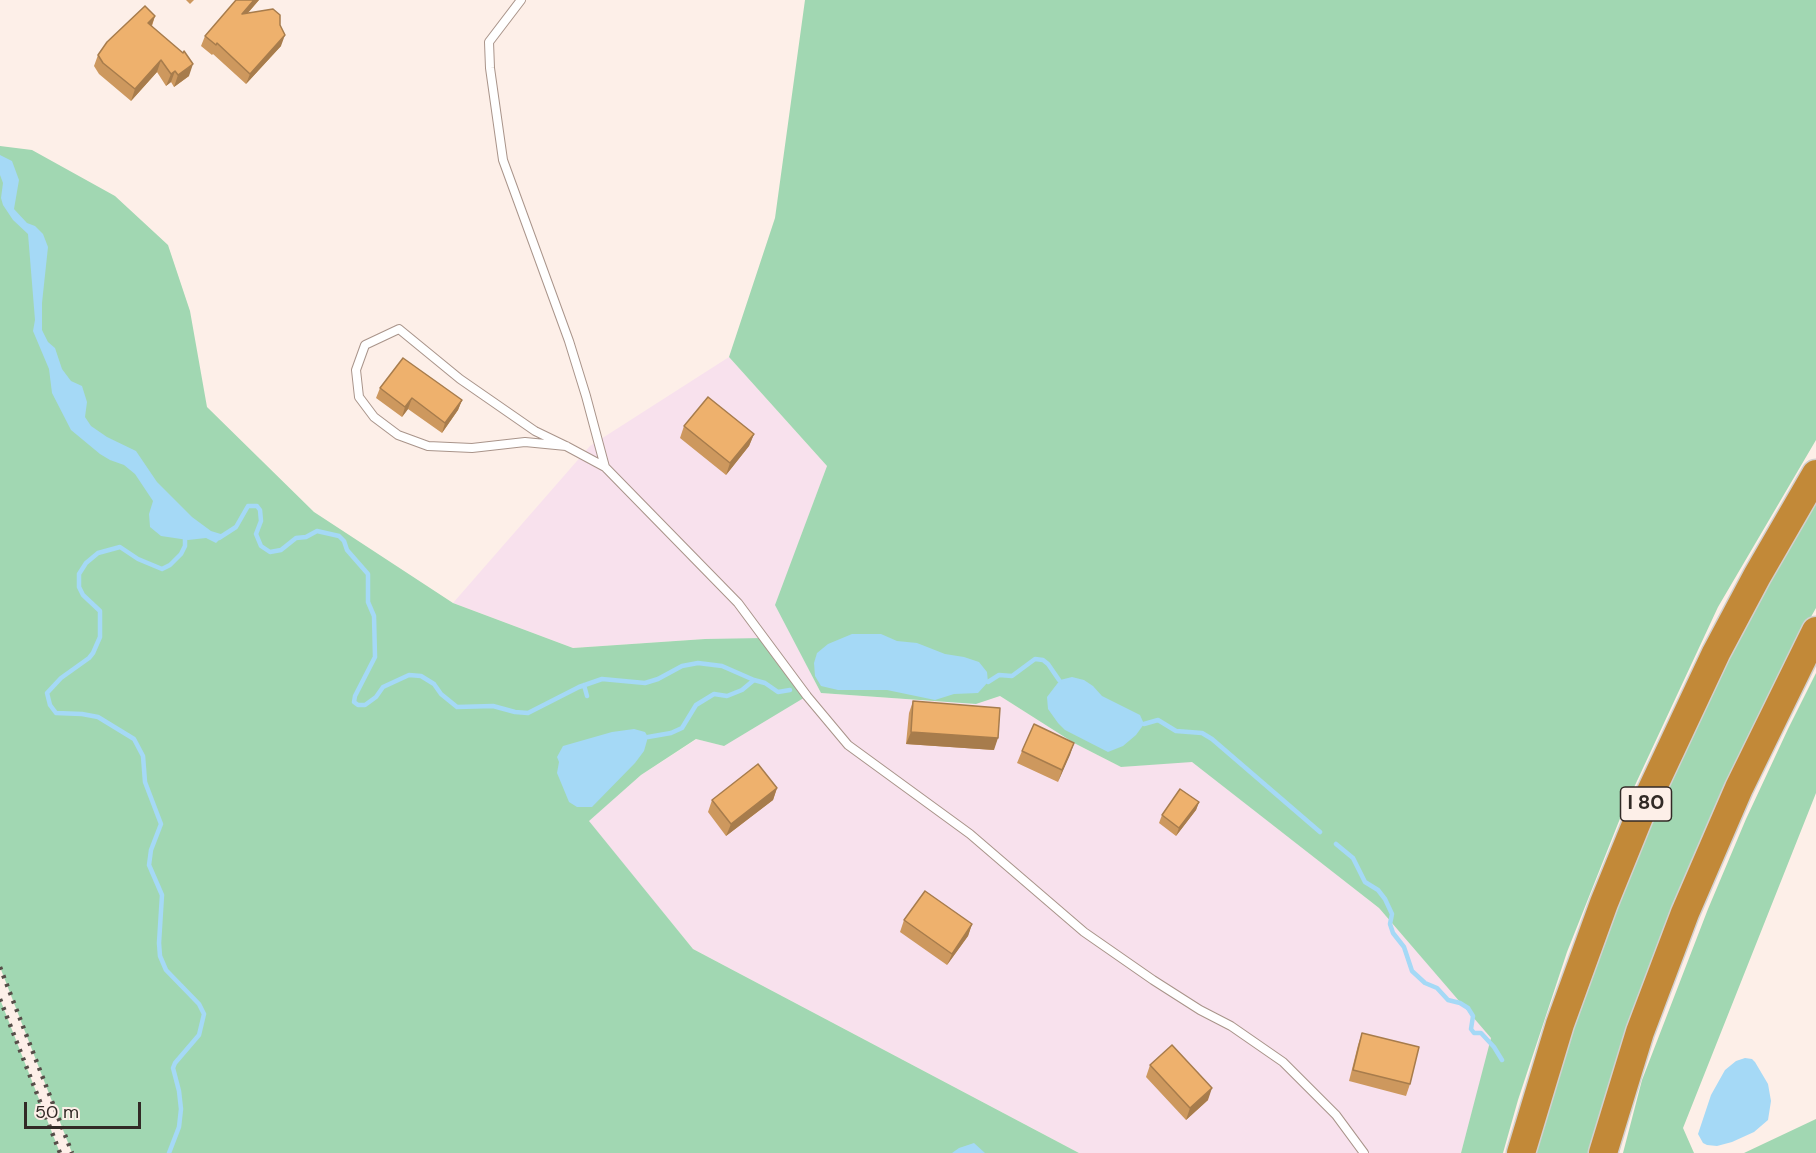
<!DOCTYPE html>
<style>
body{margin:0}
#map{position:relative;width:1816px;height:1153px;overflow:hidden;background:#fdefe8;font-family:"DM Sans",sans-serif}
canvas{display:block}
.scale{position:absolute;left:24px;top:1102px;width:117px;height:27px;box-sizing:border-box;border:3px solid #322a26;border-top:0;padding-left:8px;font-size:18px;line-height:21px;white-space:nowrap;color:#322a26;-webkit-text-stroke:4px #fdefe8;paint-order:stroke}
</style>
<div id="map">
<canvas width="1816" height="1153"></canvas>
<div class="scale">50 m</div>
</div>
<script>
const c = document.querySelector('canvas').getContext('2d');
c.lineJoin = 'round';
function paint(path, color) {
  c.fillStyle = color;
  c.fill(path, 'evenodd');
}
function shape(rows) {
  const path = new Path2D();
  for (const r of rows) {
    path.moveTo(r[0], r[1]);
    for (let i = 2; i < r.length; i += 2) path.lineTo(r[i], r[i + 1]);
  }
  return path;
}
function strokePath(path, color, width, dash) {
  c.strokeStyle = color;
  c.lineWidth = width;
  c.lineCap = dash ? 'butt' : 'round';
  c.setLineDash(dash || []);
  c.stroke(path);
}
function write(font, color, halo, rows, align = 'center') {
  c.font = font + ' "DM Sans",sans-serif';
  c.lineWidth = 4.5;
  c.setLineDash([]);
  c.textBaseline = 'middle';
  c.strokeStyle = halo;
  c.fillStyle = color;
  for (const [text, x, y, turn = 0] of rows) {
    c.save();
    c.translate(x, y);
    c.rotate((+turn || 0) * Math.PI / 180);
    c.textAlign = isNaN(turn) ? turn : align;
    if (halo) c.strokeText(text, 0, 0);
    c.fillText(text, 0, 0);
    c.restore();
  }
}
paint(shape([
 [729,357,827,466,776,605,821,693,976,704,1000,696,1074,743,1121,767,1192,761,1379,908,1492,1038,1461,1153,1079,1153,693,949,588,821,641,775,697,739,724,746,705,639,573,648,453,603,590,446]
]), '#f8e1ed');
paint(shape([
 [805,0,1816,0,1816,440,1718,607,1623,811,1567,952,1518,1100,1503,1153,1461,1153,1491,1038,1379,908,1192,762,1121,767,1074,743,1000,696,976,704,821,693,775,605,827,466,729,357,775,218],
 [0,146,32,150,115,196,168,245,190,311,207,407,314,512,453,603,573,648,705,639,764,638,807,696,724,746,696,739,641,775,589,821,693,949,1079,1153,72,1153,0,967],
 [1816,495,1816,608,1783,666,1643,990,1588,1153,1534,1153,1564,1048,1643,838,1747,618],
 [1816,673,1816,793,1683,1128,1694,1153,1623,1153,1642,1080,1708,909,1746,819,1788,729],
 [0,999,60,1153,0,1153],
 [1816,1119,1816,1153,1744,1153]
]), '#a1d7b2');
paint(shape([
 [0,155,12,161,19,180,14,209,27,223,35,226,43,234,48,247,42,303,42,330,48,342,55,348,62,369,71,381,82,386,87,402,85,417,91,426,107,437,136,451,157,482,192,517,211,531,224,535,216,543,206,538,188,540,161,536,150,527,149,514,153,501,135,474,124,465,110,460,100,454,71,430,52,393,49,369,33,331,35,320,28,234,13,220,3,205,1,198,3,183,0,175],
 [852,634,881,634,897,641,917,643,945,654,964,657,979,662,987,672,988,682,978,693,954,694,935,700,887,690,838,690,821,686,815,676,814,663,817,653,828,644],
 [1072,677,1084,680,1093,686,1102,696,1140,715,1144,724,1136,735,1123,746,1108,752,1065,730,1058,723,1048,709,1047,697,1060,680],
 [634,729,645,732,648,737,644,751,635,763,592,807,577,807,569,802,557,773,559,762,557,757,563,746,612,732],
 [1745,1058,1752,1059,1755,1062,1768,1084,1771,1101,1768,1120,1754,1132,1732,1142,1717,1146,1707,1145,1703,1143,1698,1134,1711,1095,1725,1070,1736,1061],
 [974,1143,985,1153,952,1153,959,1148]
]), '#a5d9f6');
strokePath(shape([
 [219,538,236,527,248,506,257,506,260,510,261,521,256,534,261,546,270,552,281,550,296,538,306,537,317,531,339,536,344,541,347,550,368,574,368,602,374,616,375,657,355,696,354,702,358,705,365,705,376,697,383,687,409,675,421,676,434,684,441,694,457,707,493,706,515,712,528,713,579,687,602,679,645,683,658,679,682,666,698,663,722,666,754,680],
 [988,682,999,675,1012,676,1035,659,1043,660,1048,664,1059,680],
 [584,685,587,696],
 [1144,724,1158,720,1176,731,1202,733,1212,739,1320,832],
 [648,737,671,733,682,728,696,705,714,694,727,696,742,690,754,680,765,683,778,692,790,690],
 [1336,844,1353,858,1365,882,1378,890,1385,899,1392,914,1390,924,1393,933,1404,947,1412,971,1425,983,1437,988,1448,1000,1460,1003,1468,1008,1473,1016,1471,1029,1474,1033,1481,1033,1494,1047,1502,1060],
 [169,1153,179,1127,181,1109,179,1091,173,1068,175,1063,199,1035,204,1014,199,1004,166,970,160,956,159,943,162,895,149,865,151,850,161,824,145,782,143,756,134,739,98,717,82,714,56,713,50,705,47,693,61,678,89,658,93,653,100,637,100,611,83,595,79,587,79,574,86,563,98,553,120,547,138,559,162,569,170,565,181,554,185,546,185,536]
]), '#a5d9f6', 4.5);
const service = shape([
 [521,0,489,42,490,68,503,160,569,341,586,396,605,467,738,603,807,696,848,745,970,834,1084,932,1153,980,1200,1010,1231,1026,1283,1062,1336,1115,1364,1153],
 [566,446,525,442,472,448,428,446,398,435,374,417,359,397,356,370,365,345,399,329,460,379,535,431,566,446,605,467]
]);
const motorway = shape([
 [1521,1153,1560,1024,1604,903,1639,817,1716,653,1757,576,1816,474],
 [1603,1153,1640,1032,1685,913,1739,788,1816,631]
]);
strokePath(service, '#a9948a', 10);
strokePath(motorway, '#d2d0cf', 31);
strokePath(service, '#fff', 8);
strokePath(motorway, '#c28938', 28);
strokePath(shape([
 [0,967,72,1153],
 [0,999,60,1153]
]), '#564d48', 4.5, [3, 6]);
paint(shape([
 [186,0,194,0,190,4],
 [236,0,259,0,248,13,281,46,246,84,213,54,212,55,201,46,205,36],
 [155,16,152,26,189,76,174,87,171,82,166,86,157,72,131,101,99,74,94,66,98,55],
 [380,388,462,400,458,410,442,433,408,409,402,417,376,398],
 [684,426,754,434,749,446,726,475,680,438],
 [913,701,994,750,906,744,909,713],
 [1074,743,1058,782,1017,763,1022,751],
 [777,788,773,800,726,836,708,812,712,800],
 [1199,802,1196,810,1176,836,1159,823,1162,815],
 [904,920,972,924,968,936,947,965,900,932],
 [1362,1033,1410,1084,1406,1096,1349,1081,1358,1045],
 [1150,1065,1208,1100,1186,1120,1146,1077]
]), '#cd985e');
paint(shape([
 [254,0,259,0,238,24,242,14],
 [155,16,151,27,148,23],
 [285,35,281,46,246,84,250,74],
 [161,60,157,72,131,101,135,89],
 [193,64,189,76,174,87,178,75],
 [175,71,171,82,166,86,171,74],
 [412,398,408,409,402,417,405,407],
 [462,400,458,410,442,433,445,423],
 [754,434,749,446,726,475,730,463],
 [911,732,998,738,994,750,906,744],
 [1074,743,1070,755,1058,782,1062,770],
 [777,788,773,800,726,836,731,824],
 [1199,802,1196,810,1176,836,1179,828],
 [972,924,968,936,947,965,952,954],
 [1212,1088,1208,1100,1186,1120,1190,1108]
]), '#a77c4c');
const building = shape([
 [236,0,254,0,242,14,273,9,280,15,280,25,285,35,250,74,217,43,216,45,205,36,236,0],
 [145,6,155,16,148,23,183,53,184,51,193,64,178,75,175,71,171,74,161,60,135,89,103,63,98,55,107,42,145,6],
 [403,358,462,400,445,423,412,398,405,407,380,388,403,358],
 [708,397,754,434,730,463,684,426,708,397],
 [913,701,1000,708,998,738,911,732,913,701],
 [1034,724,1074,743,1062,770,1022,751,1034,724],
 [758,764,777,788,731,824,712,800,758,764],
 [1180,789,1199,802,1179,828,1162,815,1180,789],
 [925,891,972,924,952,954,904,920,925,891],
 [1362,1033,1419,1047,1410,1084,1353,1070,1362,1033],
 [1172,1045,1212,1088,1190,1108,1150,1065,1172,1045]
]);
paint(building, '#eeb16d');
strokePath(building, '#a77c4c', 1.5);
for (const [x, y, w] of [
 [1646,804,51]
]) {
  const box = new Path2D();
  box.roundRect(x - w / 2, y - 17, w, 34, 4.5);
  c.fillStyle = '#fdefe8';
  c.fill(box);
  strokePath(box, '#322a26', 1.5);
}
write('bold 20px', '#322a26', null, [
 ["I 80",1646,804]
]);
</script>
